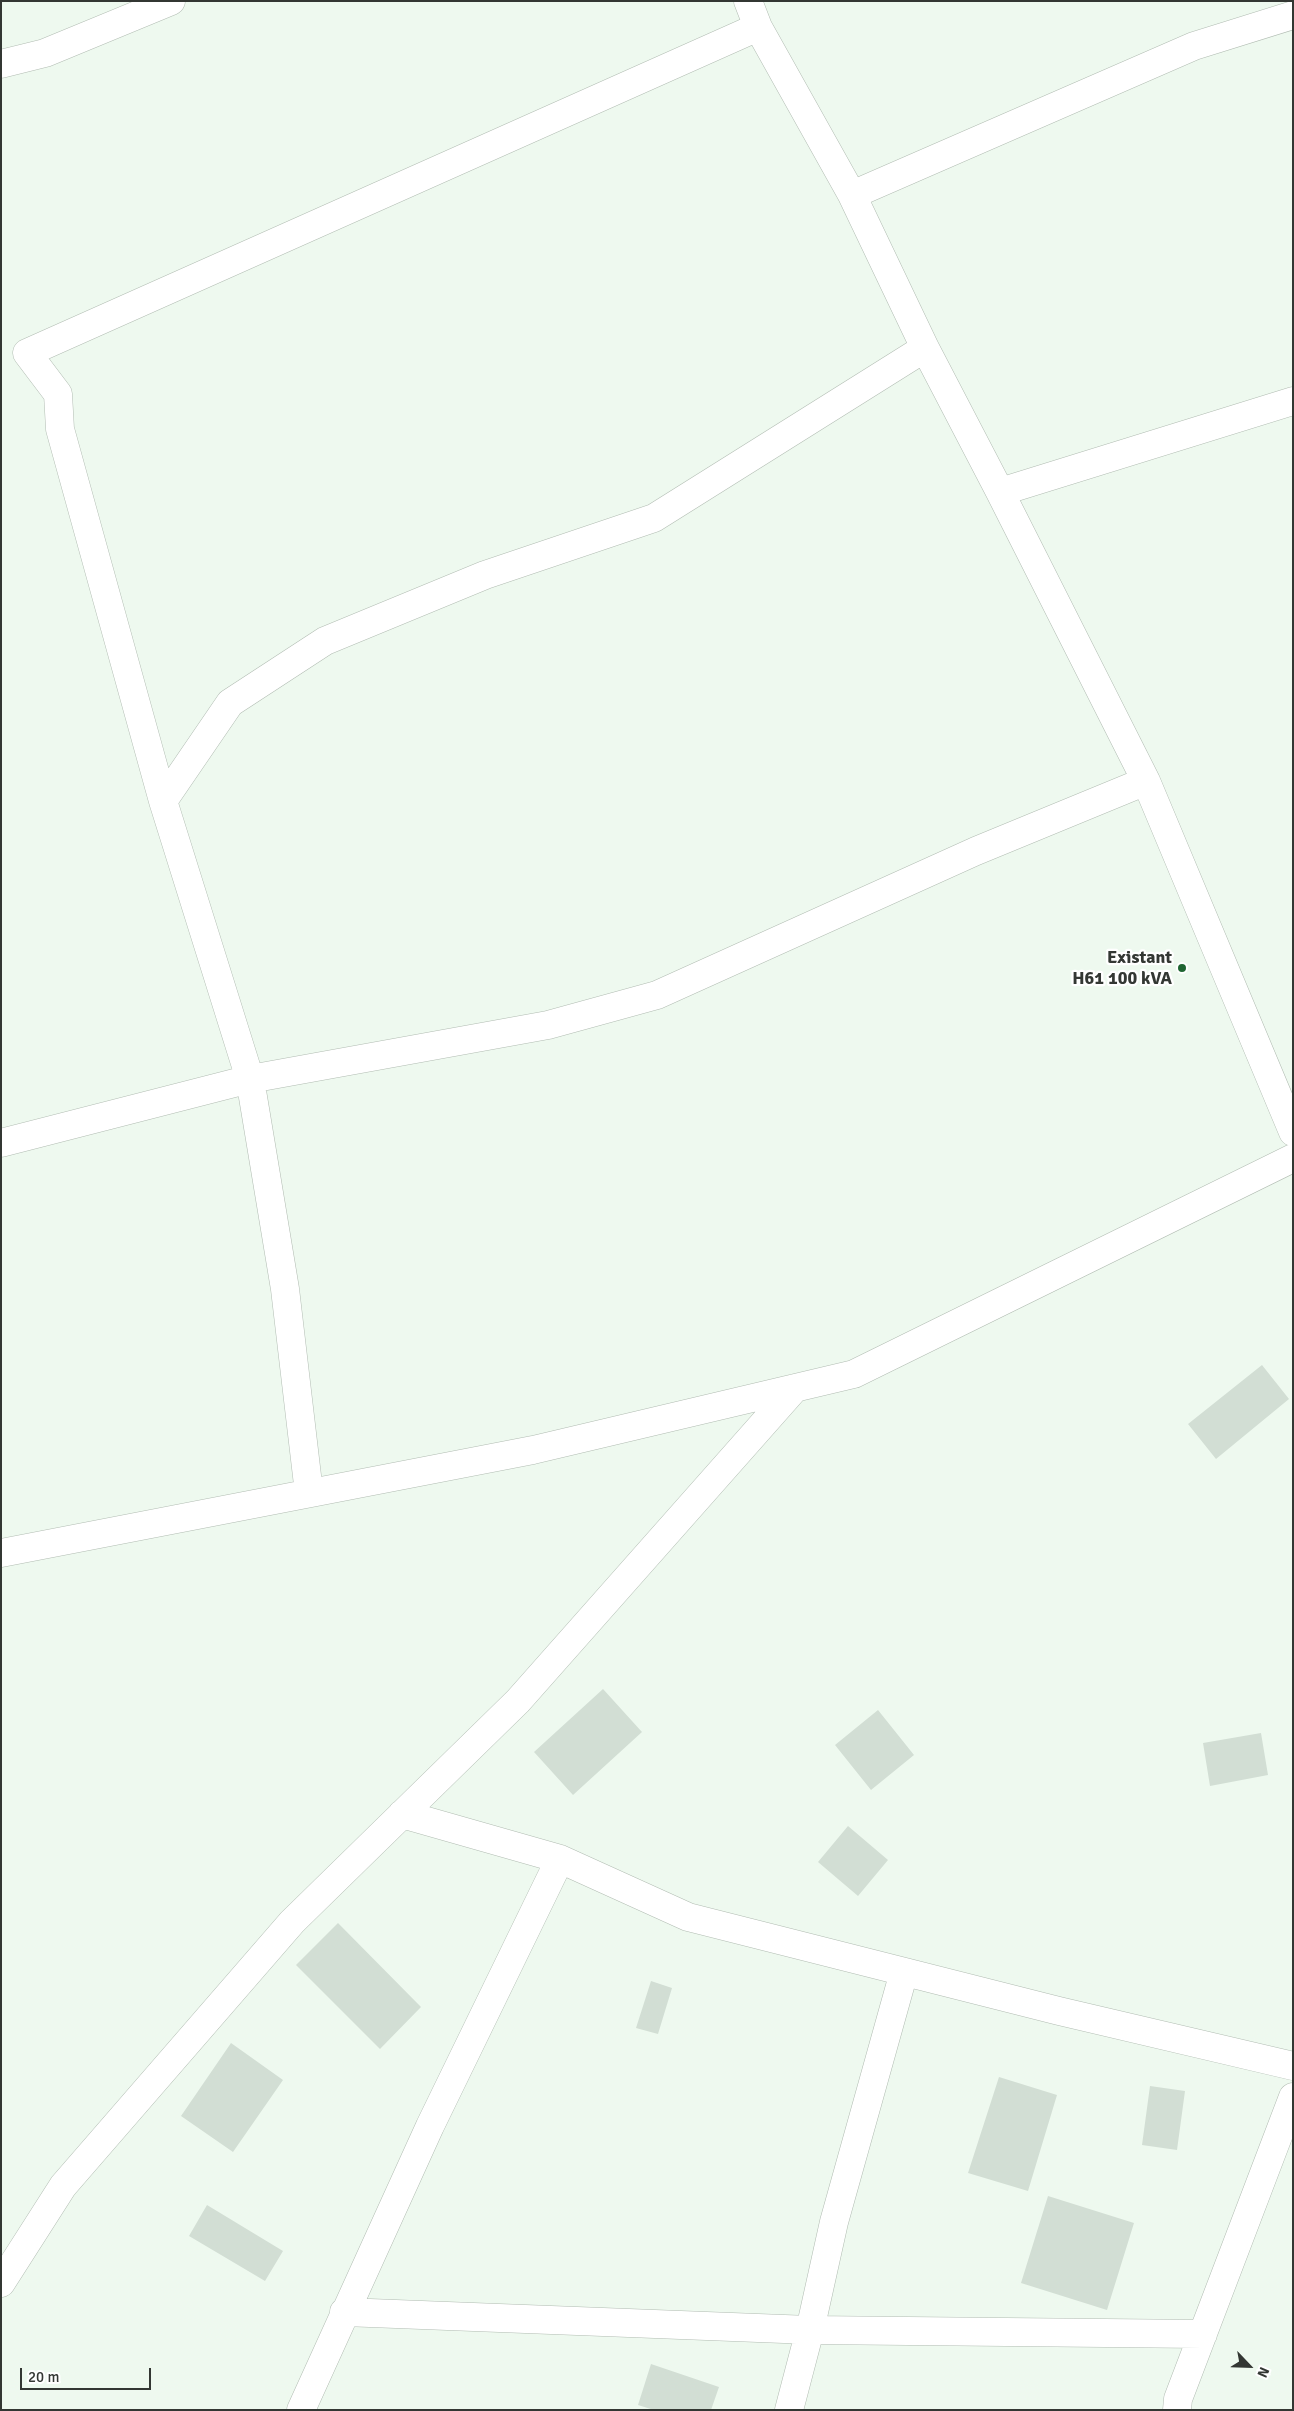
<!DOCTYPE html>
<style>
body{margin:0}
#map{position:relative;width:1294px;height:2411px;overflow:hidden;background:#eef9ef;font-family:Signika,sans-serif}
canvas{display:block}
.frame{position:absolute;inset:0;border:2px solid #333733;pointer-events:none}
.north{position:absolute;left:1224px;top:2341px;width:50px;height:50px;-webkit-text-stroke:4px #fff;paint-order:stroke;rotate:114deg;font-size:14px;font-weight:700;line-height:20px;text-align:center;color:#333733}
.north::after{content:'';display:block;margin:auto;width:18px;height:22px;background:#333733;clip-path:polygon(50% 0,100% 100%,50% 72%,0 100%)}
.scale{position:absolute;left:20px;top:2368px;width:131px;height:22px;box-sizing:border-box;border:2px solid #333733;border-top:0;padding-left:6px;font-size:15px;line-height:18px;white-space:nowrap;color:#333733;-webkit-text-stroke:4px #fff;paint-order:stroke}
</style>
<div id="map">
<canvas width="1294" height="2411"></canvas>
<div class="frame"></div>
<div class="north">N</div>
<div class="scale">20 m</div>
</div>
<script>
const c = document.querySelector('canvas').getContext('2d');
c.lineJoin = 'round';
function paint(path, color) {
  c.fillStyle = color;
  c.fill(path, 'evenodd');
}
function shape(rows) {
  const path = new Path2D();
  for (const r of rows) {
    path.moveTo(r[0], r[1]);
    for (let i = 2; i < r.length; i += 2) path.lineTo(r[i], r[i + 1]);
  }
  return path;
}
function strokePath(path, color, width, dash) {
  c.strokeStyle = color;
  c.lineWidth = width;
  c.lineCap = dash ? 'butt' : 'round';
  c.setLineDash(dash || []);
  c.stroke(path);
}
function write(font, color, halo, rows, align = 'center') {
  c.font = font + ' Signika,sans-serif';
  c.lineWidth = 4.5;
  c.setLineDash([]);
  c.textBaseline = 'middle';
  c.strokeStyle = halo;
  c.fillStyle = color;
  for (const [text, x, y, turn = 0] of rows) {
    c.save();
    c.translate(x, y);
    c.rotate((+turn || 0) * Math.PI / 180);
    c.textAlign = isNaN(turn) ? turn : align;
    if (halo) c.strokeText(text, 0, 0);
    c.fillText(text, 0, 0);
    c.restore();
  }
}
paint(shape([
 [1262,1365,1289,1399,1216,1459,1188,1424],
 [603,1689,642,1732,573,1795,534,1752],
 [878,1710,914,1755,871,1790,835,1745],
 [1261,1733,1268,1775,1210,1786,1203,1743],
 [848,1826,888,1860,858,1896,818,1862],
 [338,1923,421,2007,380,2049,296,1965],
 [651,1981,672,1988,658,2034,636,2028],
 [231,2043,283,2080,233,2152,181,2116],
 [999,2077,1057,2095,1028,2191,968,2173],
 [1150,2086,1185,2091,1177,2150,1142,2145],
 [1048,2196,1134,2223,1107,2310,1021,2283],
 [207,2205,283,2251,265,2281,189,2236],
 [651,2364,719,2387,711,2410,654,2410,638,2405]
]), '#d2ded4');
const minor = shape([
 [748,1,758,27,852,195,925,348,1000,492,1146,781,1293,1132],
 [1,64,45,53,171,1],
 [852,195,1194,46,1293,15],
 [1000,492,1293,401],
 [163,801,230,703,325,641,485,575,654,518,925,348],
 [1,1143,250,1079,548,1025,657,995,976,851,1146,781],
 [309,1493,285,1289,250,1079,163,801,60,429,58,394,27,353,758,27],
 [1,1553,533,1450,854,1374,1293,1158],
 [402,1814,560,1859,688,1917,1059,2011,1293,2066],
 [1,2283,63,2186,292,1922,518,1701,795,1388],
 [344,2312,810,2330,1203,2334],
 [301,2410,430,2126,560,1859],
 [789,2410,810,2330,834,2222,904,1972],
 [1177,2410,1178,2399,1293,2097]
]);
strokePath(minor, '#b1bcb2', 29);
strokePath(minor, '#fff', 28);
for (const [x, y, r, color] of [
 [1182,968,5,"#1f6532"]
]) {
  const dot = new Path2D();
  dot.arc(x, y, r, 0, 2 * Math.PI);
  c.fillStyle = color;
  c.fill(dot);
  strokePath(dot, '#fff', 2);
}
write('bold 18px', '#333733', '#fff', [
 ["Existant",1172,958],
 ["H61 100 kVA",1172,979]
], 'right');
</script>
